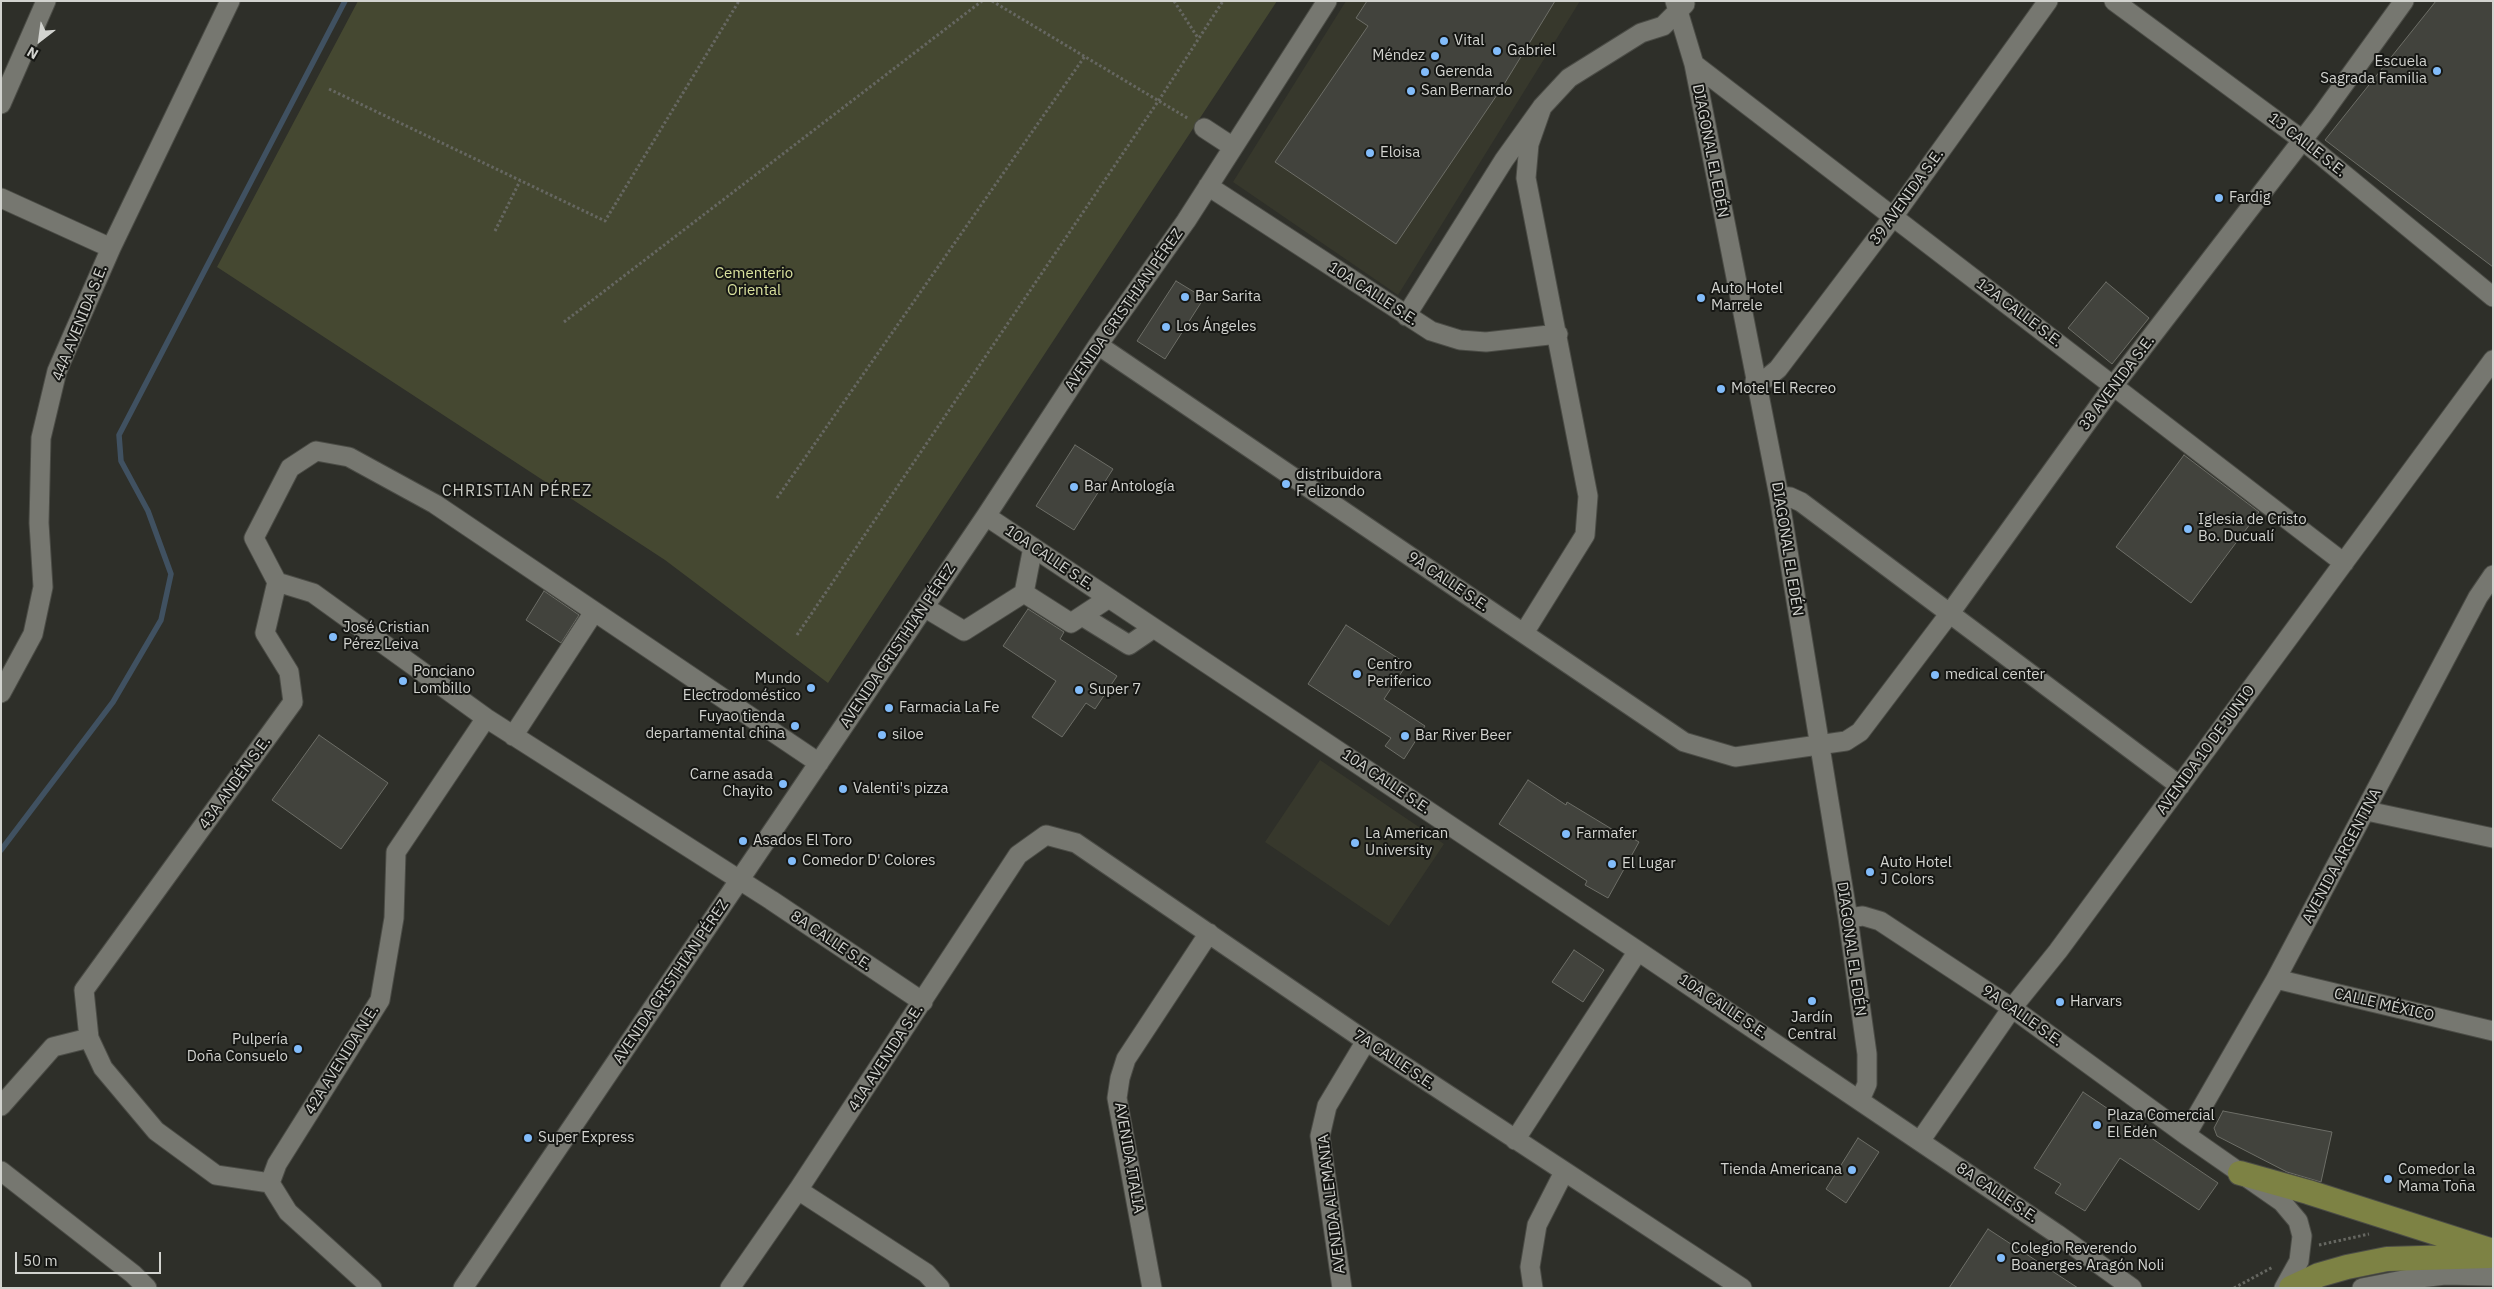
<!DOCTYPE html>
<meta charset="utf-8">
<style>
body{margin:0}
#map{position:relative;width:2494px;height:1289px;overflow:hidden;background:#2e2f29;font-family:"IBM Plex Sans",sans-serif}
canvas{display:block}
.frame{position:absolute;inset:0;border:2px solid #d2d3cf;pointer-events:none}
.north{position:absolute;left:15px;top:15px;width:50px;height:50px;-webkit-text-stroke:4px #161714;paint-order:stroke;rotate:210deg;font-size:14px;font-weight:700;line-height:20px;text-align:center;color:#d2d3cf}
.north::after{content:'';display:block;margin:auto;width:18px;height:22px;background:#d2d3cf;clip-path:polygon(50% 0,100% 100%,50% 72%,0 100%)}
.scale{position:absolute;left:15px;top:1252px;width:146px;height:22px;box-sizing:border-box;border:2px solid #d2d3cf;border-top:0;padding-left:6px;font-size:15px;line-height:18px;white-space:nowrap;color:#d2d3cf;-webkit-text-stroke:4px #161714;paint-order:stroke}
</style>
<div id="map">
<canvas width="2494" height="1289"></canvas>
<div class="frame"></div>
<div class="north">N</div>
<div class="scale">50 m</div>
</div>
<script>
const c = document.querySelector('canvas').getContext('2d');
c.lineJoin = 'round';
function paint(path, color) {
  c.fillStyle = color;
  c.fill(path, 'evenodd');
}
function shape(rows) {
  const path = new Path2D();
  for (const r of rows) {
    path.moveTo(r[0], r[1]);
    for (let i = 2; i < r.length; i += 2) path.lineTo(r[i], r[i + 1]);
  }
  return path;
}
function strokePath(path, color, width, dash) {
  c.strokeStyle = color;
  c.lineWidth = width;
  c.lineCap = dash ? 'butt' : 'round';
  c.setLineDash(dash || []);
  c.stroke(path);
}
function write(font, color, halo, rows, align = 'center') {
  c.font = font + ' "IBM Plex Sans",sans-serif';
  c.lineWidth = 4;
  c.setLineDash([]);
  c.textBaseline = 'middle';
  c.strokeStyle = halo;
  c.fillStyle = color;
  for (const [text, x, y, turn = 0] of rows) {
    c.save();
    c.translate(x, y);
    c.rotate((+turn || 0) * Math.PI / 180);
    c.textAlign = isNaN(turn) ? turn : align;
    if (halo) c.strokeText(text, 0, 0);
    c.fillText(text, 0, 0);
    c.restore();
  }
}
paint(shape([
 [1346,1,1580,1,1398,295,1233,182],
 [1320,760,1444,844,1389,926,1265,842]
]), '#37382c');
paint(shape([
 [358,1,1277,1,828,683,665,560,217,267]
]), '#454831');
strokePath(shape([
 [1,850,113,702,161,620,171,574,148,511,121,461,119,435,345,1]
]), '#405161', 5.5);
const building = shape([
 [1367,1,1555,1,1503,86,1396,244,1275,162,1368,26,1356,18,1367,1],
 [2436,1,2493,1,2493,267,2325,140,2436,1],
 [1176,281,1204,298,1165,359,1137,341,1176,281],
 [2106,282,2149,318,2112,364,2068,328,2106,282],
 [1075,445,1113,469,1074,530,1036,506,1075,445],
 [2184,455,2259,512,2191,603,2116,547,2184,455],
 [544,591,579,615,561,643,526,620,544,591],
 [1028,609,1064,632,1060,639,1117,676,1095,709,1086,703,1062,737,1032,717,1056,681,1003,646,1028,609],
 [1346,625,1407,664,1384,699,1425,726,1404,759,1385,746,1391,738,1308,684,1346,625],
 [319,735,388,783,341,849,272,800,319,735],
 [1528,780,1566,805,1567,802,1615,831,1616,829,1639,842,1608,898,1585,885,1587,881,1499,824,1528,780],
 [1574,950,1604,970,1583,1002,1552,982,1574,950],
 [2083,1092,2218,1183,2199,1210,2120,1158,2085,1211,2055,1193,2061,1184,2034,1168,2083,1092],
 [2223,1111,2332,1132,2321,1182,2287,1172,2217,1136,2214,1128,2223,1111],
 [1858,1138,1879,1152,1846,1203,1826,1189,1858,1138],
 [1988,1229,2078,1288,1949,1288,1988,1229]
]);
paint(building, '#42433d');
strokePath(building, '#6d6e67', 1);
const minor = shape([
 [1675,1,1694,64,1779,496,1848,918,1867,1054,1867,1084,1860,1100],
 [2114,1,2301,139,2493,297],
 [1694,64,2344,563],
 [1,104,46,1],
 [1204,128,1233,147],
 [1208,186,1431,331,1460,340,1486,342,1558,334],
 [1,198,111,248],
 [1406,316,1504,160,1542,107,1569,78,1641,33,1663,26,1685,4],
 [1098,345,1684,742,1735,757,1846,741,1860,732,1950,613,2114,385,2321,116,2404,1],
 [1755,381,1767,378,1778,369,1893,217,2048,1],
 [1779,496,1790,497,1801,502,2180,786],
 [986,516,1638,951,2057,1234,2132,1288],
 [1033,547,1024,593,1071,623,1109,598],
 [277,582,313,593,486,718,771,900,923,1002],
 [924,607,964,631,1024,593],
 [1082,616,1129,645,1154,628],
 [1524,633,1585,535,1588,496,1526,178,1529,144,1542,107],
 [1,693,33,634,43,587,39,523,41,438,57,371,111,248,230,1],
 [513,736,594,612],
 [2367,811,2493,838],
 [1848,918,1863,916,1880,921,2012,1008,2186,1135,2282,1202,2298,1221,2302,1236,2299,1261,2284,1288],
 [2276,979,2493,1031],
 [89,1038,103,1068,156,1131,216,1175,270,1183],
 [1,1106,53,1047,89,1038,84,990,293,702,289,672,265,633,277,582,254,538,290,468,316,451,349,457,435,504,819,763],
 [2186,1135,2276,979,2478,597,2493,575],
 [1515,1140,1638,951],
 [1920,1141,2012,1008,2058,951,2493,360],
 [1,1171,133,1274,147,1288],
 [270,1183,277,1164,380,1000,394,918,396,852,486,718],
 [270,1183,288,1212,372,1288],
 [798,1190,926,1273,940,1288],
 [463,1288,986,516,1098,345,1186,221,1327,1],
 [730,1288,798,1190,1018,855,1046,835,1076,843,1366,1041,1742,1288],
 [1152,1288,1117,1098,1120,1078,1126,1059,1209,933],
 [1342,1288,1320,1136,1327,1106,1366,1041],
 [1533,1288,1530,1267,1537,1225,1564,1172],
 [2362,1288,2403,1280,2445,1275,2493,1276]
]);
const major = shape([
 [2240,1173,2308,1192,2493,1251],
 [2291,1288,2319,1275,2347,1267,2387,1259,2489,1256]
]);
strokePath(minor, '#4b4c46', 21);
strokePath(major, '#4b4c46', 26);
strokePath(shape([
 [992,1,1189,119],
 [1174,1,1198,38],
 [329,89,605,221,739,1],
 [495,231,520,181],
 [564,322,982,1],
 [777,498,1085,56],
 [797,635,1159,100,1223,1],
 [2319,1245,2369,1234],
 [2234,1288,2273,1267]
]), '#666761', 3, [2.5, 2.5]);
strokePath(minor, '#767770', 19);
strokePath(major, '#7d8244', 24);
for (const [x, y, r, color] of [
 [1444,41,5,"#82bcfa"],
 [1497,51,5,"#82bcfa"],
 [1435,56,5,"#82bcfa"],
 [2437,71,5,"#82bcfa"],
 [1425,72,5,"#82bcfa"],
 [1411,91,5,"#82bcfa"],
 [1370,153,5,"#82bcfa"],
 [2219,198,5,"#82bcfa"],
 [1185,297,5,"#82bcfa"],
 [1701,298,5,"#82bcfa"],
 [1166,327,5,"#82bcfa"],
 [1721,389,5,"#82bcfa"],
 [1286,484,5,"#82bcfa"],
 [1074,487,5,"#82bcfa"],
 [2188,529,5,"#82bcfa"],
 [333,637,5,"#82bcfa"],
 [1357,674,5,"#82bcfa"],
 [1935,675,5,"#82bcfa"],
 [403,681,5,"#82bcfa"],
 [811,688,5,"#82bcfa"],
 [1079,690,5,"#82bcfa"],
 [889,708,5,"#82bcfa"],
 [795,726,5,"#82bcfa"],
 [882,735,5,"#82bcfa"],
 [1405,736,5,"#82bcfa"],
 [783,784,5,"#82bcfa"],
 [843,789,5,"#82bcfa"],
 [1566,834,5,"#82bcfa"],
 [743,841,5,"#82bcfa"],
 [1355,843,5,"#82bcfa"],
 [792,861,5,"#82bcfa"],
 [1612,864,5,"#82bcfa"],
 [1870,872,5,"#82bcfa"],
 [1812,1001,5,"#82bcfa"],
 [2060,1002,5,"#82bcfa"],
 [298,1049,5,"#82bcfa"],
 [2097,1125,5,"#82bcfa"],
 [528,1138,5,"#82bcfa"],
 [1852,1170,5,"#82bcfa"],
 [2388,1179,5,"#82bcfa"],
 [2001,1258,5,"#82bcfa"]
]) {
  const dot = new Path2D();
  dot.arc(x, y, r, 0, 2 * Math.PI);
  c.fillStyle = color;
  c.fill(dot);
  strokePath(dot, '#161714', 2);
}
write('15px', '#d2d3cf', '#161714', [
 ["Vital",1454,41],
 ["Gabriel",1507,51],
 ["Méndez",1425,56,"right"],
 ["Escuela",2427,62,"right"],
 ["Sagrada Familia",2427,79,"right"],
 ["Gerenda",1435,72],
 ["San Bernardo",1421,91],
 ["Eloisa",1380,153],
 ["Fardig",2229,198],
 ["Auto Hotel",1711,289],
 ["Marrele",1711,306],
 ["Bar Sarita",1195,297],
 ["Los Ángeles",1176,327],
 ["Motel El Recreo",1731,389],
 ["distribuidora",1296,475],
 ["F elizondo",1296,492],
 ["Bar Antología",1084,487],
 ["Iglesia de Cristo",2198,520],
 ["Bo. Ducualí",2198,537],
 ["José Cristian",343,628],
 ["Pérez Leiva",343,645],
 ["Centro",1367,665],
 ["Periferico",1367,682],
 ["Ponciano",413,672],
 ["Lombillo",413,689],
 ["medical center",1945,675],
 ["Mundo",801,679,"right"],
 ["Electrodoméstico",801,696,"right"],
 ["Super 7",1089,690],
 ["Farmacia La Fe",899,708],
 ["Fuyao tienda",785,717,"right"],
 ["departamental china",785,734,"right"],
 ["siloe",892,735],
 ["Bar River Beer",1415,736],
 ["Carne asada",773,775,"right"],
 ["Chayito",773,792,"right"],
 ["Valenti's pizza",853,789],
 ["La American",1365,834],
 ["University",1365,851],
 ["Farmafer",1576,834],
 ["Asados El Toro",753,841],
 ["Comedor D' Colores",802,861],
 ["Auto Hotel",1880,863],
 ["J Colors",1880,880],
 ["El Lugar",1622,864],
 ["Harvars",2070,1002],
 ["Jardín",1812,1018,"center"],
 ["Central",1812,1035,"center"],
 ["Pulpería",288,1040,"right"],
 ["Doña Consuelo",288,1057,"right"],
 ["Plaza Comercial",2107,1116],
 ["El Edén",2107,1133],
 ["Super Express",538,1138],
 ["Tienda Americana",1842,1170,"right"],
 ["Comedor la",2398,1170],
 ["Mama Toña",2398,1187],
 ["Colegio Reverendo",2011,1249],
 ["Boanerges Aragón Noli",2011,1266]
], 'left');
write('15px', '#d2d3cf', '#161714', [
 ["13 CALLE S.E.",2307,145,38],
 ["DIAGONAL EL EDÉN",1710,151,79],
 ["39 AVENIDA S.E.",1907,197,-54],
 ["10A CALLE S.E.",1373,294,33],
 ["AVENIDA CRISTHIAN PÉREZ",1124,310,-55],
 ["12A CALLE S.E.",2019,313,37],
 ["44A AVENIDA S.E.",80,323,-68],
 ["38 AVENIDA S.E.",2117,383,-53],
 ["DIAGONAL EL EDÉN",1787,549,81],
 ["10A CALLE S.E.",1049,558,34],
 ["9A CALLE S.E.",1448,582,34],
 ["AVENIDA CRISTHIAN PÉREZ",898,646,-56],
 ["AVENIDA 10 DE JUNIO",2206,750,-54],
 ["10A CALLE S.E.",1386,782,34],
 ["43A ANDÉN S.E.",235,783,-54],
 ["AVENIDA ARGENTINA",2342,856,-62],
 ["8A CALLE S.E.",831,941,34],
 ["DIAGONAL EL EDÉN",1851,949,82],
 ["AVENIDA CRISTHIAN PÉREZ",671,982,-56],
 ["CALLE MÉXICO",2384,1005,13],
 ["10A CALLE S.E.",1723,1007,34],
 ["9A CALLE S.E.",2022,1016,35],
 ["41A AVENIDA S.E.",886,1058,-57],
 ["42A AVENIDA N.E.",342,1060,-58],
 ["7A CALLE S.E.",1394,1060,34],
 ["AVENIDA ITALIA",1129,1158,80],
 ["8A CALLE S.E.",1997,1193,34],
 ["AVENIDA ALEMANIA",1332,1204,-97]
]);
write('15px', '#dae29e', '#161714', [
 ["Cementerio",754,274],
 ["Oriental",754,291]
]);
c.letterSpacing = '1px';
write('16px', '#c8c9c2', '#161714', [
 ["CHRISTIAN PÉREZ",517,491]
]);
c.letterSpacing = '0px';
</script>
